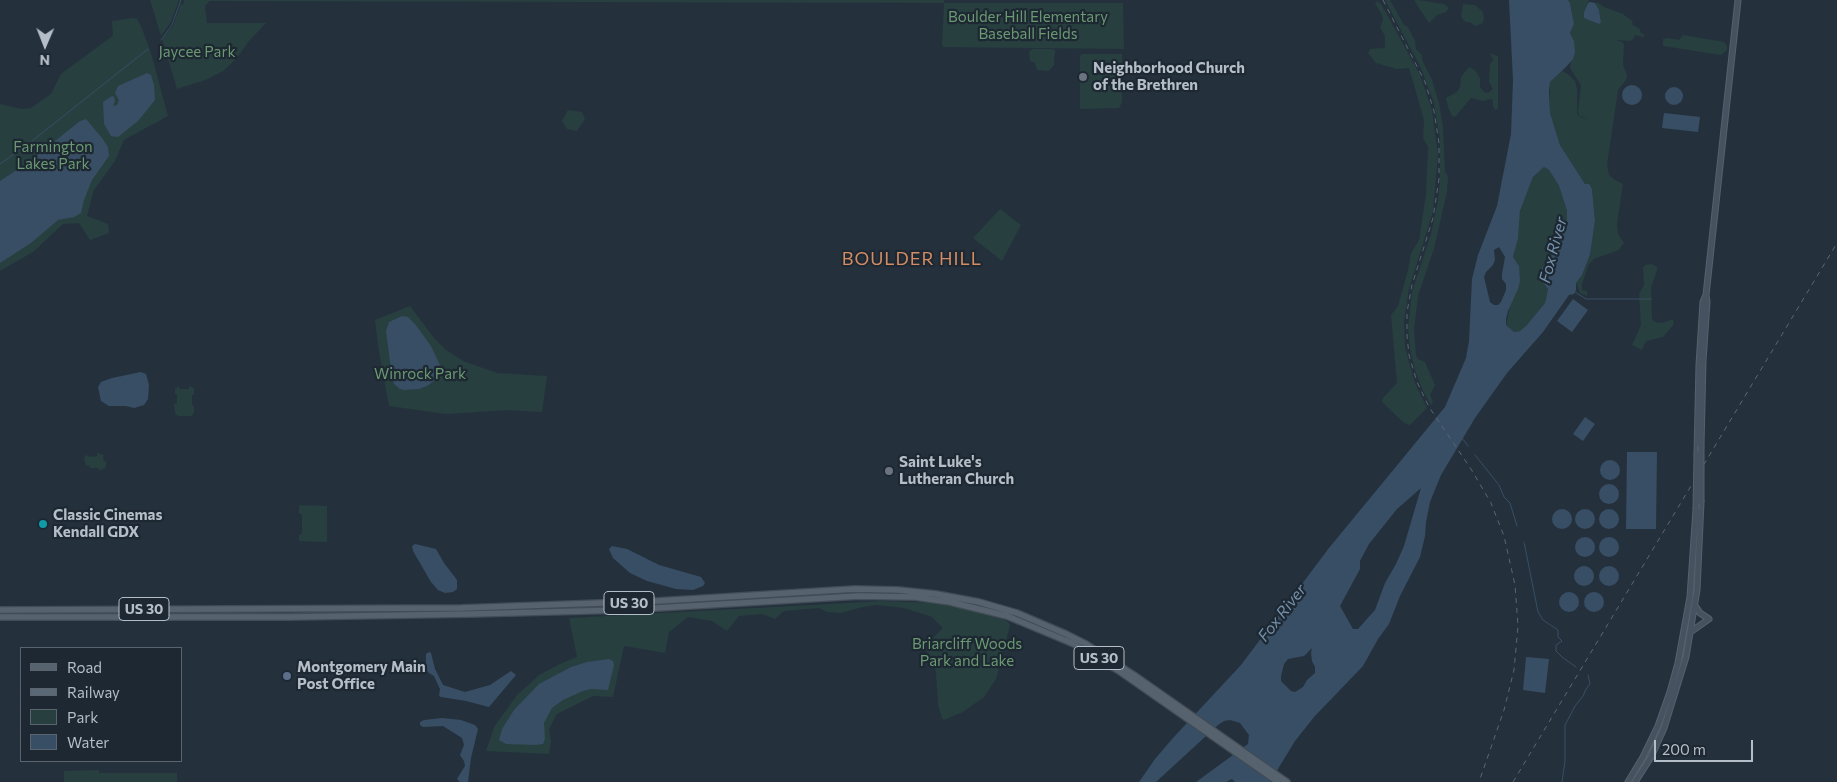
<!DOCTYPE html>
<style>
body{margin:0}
#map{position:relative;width:1837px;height:782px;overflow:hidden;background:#24313d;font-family:Commissioner,sans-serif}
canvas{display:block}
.legend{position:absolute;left:20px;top:647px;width:162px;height:115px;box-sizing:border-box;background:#1d2832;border:1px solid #59646e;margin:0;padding:6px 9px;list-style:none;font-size:15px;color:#b4bec8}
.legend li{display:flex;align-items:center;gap:10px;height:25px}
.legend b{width:25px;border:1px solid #59646e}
.north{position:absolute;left:20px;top:20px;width:50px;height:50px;-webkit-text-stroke:4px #1d2832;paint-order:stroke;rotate:181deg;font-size:14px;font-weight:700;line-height:20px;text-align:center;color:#b4bec8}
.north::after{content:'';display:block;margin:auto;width:18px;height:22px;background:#b4bec8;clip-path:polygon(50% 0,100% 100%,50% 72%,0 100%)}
.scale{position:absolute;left:1654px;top:740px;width:99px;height:22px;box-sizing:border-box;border:2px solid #b4bec8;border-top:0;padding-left:6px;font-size:15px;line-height:18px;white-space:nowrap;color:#b4bec8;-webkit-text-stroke:4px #1d2832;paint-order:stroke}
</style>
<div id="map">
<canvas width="1837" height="782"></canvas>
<ul class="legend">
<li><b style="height:6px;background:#56626d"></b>Road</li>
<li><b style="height:6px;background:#5a6774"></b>Railway</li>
<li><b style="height:14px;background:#273f3f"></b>Park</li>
<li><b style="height:14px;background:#384e64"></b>Water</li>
</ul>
<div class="north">N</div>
<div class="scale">200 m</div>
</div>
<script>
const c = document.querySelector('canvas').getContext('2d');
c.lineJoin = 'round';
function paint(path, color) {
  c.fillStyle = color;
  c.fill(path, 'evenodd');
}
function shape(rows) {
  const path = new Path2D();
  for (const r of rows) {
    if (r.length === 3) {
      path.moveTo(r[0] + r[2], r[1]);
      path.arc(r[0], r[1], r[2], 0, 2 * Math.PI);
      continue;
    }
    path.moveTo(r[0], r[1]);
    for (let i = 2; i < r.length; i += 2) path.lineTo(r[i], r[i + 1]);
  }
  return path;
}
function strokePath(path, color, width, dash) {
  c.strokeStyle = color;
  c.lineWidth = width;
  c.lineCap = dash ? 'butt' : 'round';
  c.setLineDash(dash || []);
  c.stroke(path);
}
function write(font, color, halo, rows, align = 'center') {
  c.font = font + ' Commissioner,sans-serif';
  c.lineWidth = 4.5;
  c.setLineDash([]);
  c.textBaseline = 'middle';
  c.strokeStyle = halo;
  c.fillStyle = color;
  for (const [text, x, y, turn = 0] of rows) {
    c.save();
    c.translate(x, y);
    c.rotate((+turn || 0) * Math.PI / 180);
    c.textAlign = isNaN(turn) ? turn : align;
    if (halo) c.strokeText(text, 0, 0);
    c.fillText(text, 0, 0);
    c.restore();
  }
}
paint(shape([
 [150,0,179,0,171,22,161,36],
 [184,0,944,0,944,3,1123,3,1124,49,944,47,942,45,944,3,210,1,205,6,207,23,266,23,249,41,236,59,223,71,208,79,177,89,162,39,173,26,181,4,183,5],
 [1385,0,1390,0,1404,25,1408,27,1415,41,1416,49,1422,55,1422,60,1432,80,1439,103,1443,127,1445,171,1448,177,1447,192,1434,249,1418,296,1414,331,1416,355,1418,359,1425,362,1435,385,1430,395,1433,402,1431,405,1423,391,1415,370,1410,349,1408,327,1412,292,1431,234,1438,201,1440,180,1440,140,1434,103,1421,68],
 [1418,0,1444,4,1449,8,1446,12,1437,15,1429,23,1415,2,1415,0],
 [1568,0,1589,0,1584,12,1601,21,1599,10,1595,3,1598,3,1604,7,1623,14,1632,21,1633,25,1640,29,1640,32,1645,35,1643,37,1634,35,1634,38,1630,41,1616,40,1622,42,1624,44,1623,65,1627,75,1626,80,1618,90,1607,165,1609,175,1615,180,1623,184,1617,224,1618,234,1624,243,1619,250,1594,259,1589,264,1582,284,1582,290,1587,291,1587,296,1580,293,1576,283,1582,275,1590,256,1595,221,1592,189,1585,184,1560,145,1550,113,1550,82,1562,71,1568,74,1575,81,1577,89,1577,114,1582,118,1587,120,1579,115,1578,112,1581,85,1570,68,1574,41,1570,33,1573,26,1572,13,1570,3],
 [1377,1,1381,4,1395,29,1420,75,1432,110,1438,155,1433,211,1409,289,1404,321,1405,346,1409,362,1415,383,1427,408,1411,424,1408,425,1403,422,1382,402,1383,398,1397,383,1391,315,1398,306,1408,270,1411,253,1419,240,1426,194,1428,147,1423,138,1424,120,1409,68,1397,69,1376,63,1368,53,1370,49,1385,48,1385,36,1380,27,1383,20,1382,15,1375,3],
 [1463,4,1475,5,1483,12,1484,19,1483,23,1475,26,1470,22,1466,22,1463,20,1461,16],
 [133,18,137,19,141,26,151,53,168,116,124,140,115,161,94,190,87,216,108,224,109,233,90,240,79,223,63,224,33,252,0,271,0,104,22,109,31,108,51,94,61,74,111,37,113,35,112,21],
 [1683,35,1724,42,1727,46,1727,50,1721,55,1663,46,1663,39,1669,38,1679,40],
 [1032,49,1052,49,1055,50,1054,65,1049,71,1037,70,1035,63,1030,61,1029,52],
 [1490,53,1498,56,1498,108,1496,110,1493,107,1493,101,1491,99,1483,101,1471,98,1455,117,1452,116,1448,107,1446,98,1457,92,1460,87,1461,77,1469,67,1475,70,1480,78,1480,87,1484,92,1488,93,1493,89,1489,82,1490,64,1493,60],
 [1082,54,1122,54,1122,102,1119,108,1080,109,1080,56],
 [568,110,582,112,585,119,577,131,567,129,562,121],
 [1544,167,1549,170,1559,186,1567,211,1567,222,1561,231,1560,241,1548,261,1542,268,1542,280,1548,289,1545,303,1526,326,1520,331,1514,332,1506,325,1519,266,1513,257,1518,239,1520,211,1533,177],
 [1000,209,1021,225,1002,261,973,238],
 [1652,264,1657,267,1657,270,1651,288,1652,319,1655,322,1662,323,1673,319,1674,324,1663,337,1646,341,1642,350,1632,345,1641,325,1639,294,1644,285,1643,268,1645,265],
 [410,306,434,338,445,349,463,361,497,373,547,376,542,412,508,410,445,414,389,406,379,352,375,320],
 [179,386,179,389,189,389,189,386,194,388,194,395,192,395,192,405,194,406,194,413,191,416,178,416,175,413,174,404,177,403,177,394,175,394,175,389],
 [97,453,104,455,103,457,104,461,107,462,105,468,99,471,99,468,91,468,88,465,86,466,84,459,85,456,88,455,89,457,97,456],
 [299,505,327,506,327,542,299,541,299,535,302,534,302,514,299,514],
 [871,591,916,593,964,601,905,594,867,593,560,610,269,615,305,611,446,611,596,606],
 [883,601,932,603,968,609,1005,620,1010,624,1009,629,996,679,984,697,963,712,944,720,942,718,938,705,936,672,933,661,924,647,943,628,932,617,904,608,876,605,863,607,840,613,827,612,819,608,784,611,775,619,762,614,739,616,727,631,712,621,688,617,669,632,665,653,624,646,613,697,593,696,557,714,549,729,551,741,549,754,486,751,494,727,517,695,539,675,560,664,577,657,569,618],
 [99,770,99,773,177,773,177,782,64,782,64,771]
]), '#273f3f');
paint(shape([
 [1509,0,1568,0,1570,3,1574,24,1570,33,1574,41,1575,52,1573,59,1566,67,1550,82,1549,91,1550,113,1560,145,1585,184,1589,184,1592,189,1595,221,1590,255,1582,275,1576,283,1576,290,1574,294,1569,295,1543,332,1507,373,1475,418,1441,475,1430,502,1426,522,1425,536,1420,557,1400,596,1389,624,1378,639,1363,666,1314,717,1295,741,1270,782,1235,782,1232,779,1226,782,1196,782,1248,744,1249,735,1240,723,1230,720,1224,721,1218,725,1156,782,1139,782,1155,759,1173,738,1241,665,1329,548,1445,407,1466,358,1469,341,1472,279,1478,255,1497,206,1511,134,1513,80],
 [1544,167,1549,170,1559,186,1567,211,1567,221,1561,231,1560,241,1548,261,1542,268,1541,280,1548,289,1545,303,1526,326,1520,331,1514,332,1506,325,1506,319,1508,311,1518,289,1520,281,1519,266,1513,257,1518,239,1520,211,1533,177],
 [1499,247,1505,257,1502,274,1502,279,1506,284,1506,290,1501,302,1498,305,1494,305,1490,302,1484,277,1486,272,1493,265,1495,260,1494,250],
 [1421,488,1404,546,1396,564,1385,583,1375,610,1358,629,1353,629,1340,606,1360,569,1360,561,1369,544,1397,509],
 [1312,648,1311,653,1312,661,1315,667,1315,673,1307,680,1303,687,1295,692,1291,691,1281,681,1281,676,1284,664,1288,659,1304,656],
 [1590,2,1595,3,1599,10,1601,22,1599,24,1584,18,1584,12,1588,3],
 [147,73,151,75,154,85,155,100,138,121,118,137,111,136,104,124,103,102,112,96,114,97,115,101,113,106,117,105,119,100,115,93,118,86],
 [1632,95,10],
 [1674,96,9],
 [1664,113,1700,117,1698,132,1662,128],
 [86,119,102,138,108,147,109,156,92,180,84,200,81,213,74,217,58,220,31,243,0,263,0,181,29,162,80,121],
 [1573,299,1588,310,1572,332,1557,321],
 [402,316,408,317,415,324,431,346,440,365,440,373,437,379,427,386,419,389,404,390,400,389,394,384,392,377,386,331,389,322],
 [141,372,146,374,149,385,148,399,144,405,134,408,126,406,109,406,101,401,98,387,101,382,112,378],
 [1585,417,1595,424,1583,441,1573,434],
 [1627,452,1657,452,1656,529,1626,529],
 [1610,470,10],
 [1609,494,10],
 [1609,519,10],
 [1562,519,10],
 [1585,519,10],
 [1609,547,10],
 [1585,547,10],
 [415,544,436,549,444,563,457,580,457,589,453,592,445,593,438,590,431,582,413,551,412,546],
 [612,546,627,549,659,565,701,577,705,583,703,586,693,590,676,589,647,581,630,573,613,558,609,549],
 [1609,576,10],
 [1584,576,10],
 [1569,602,10],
 [1594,602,10],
 [429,652,431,653,435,669,443,685,465,692,490,685,511,671,516,675,489,707,466,701,441,697,439,696,440,689,434,676,429,673,426,670,426,654],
 [1526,657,1549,659,1545,693,1523,690],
 [609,659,613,661,614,665,608,690,591,689,583,691,563,700,552,708,544,723,545,739,543,744,535,745,506,744,499,740,502,729,514,710,539,684,571,667,587,662],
 [442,718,461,720,475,725,478,729,471,758,468,782,460,782,457,779,465,766,464,761,460,755,464,745,462,738,443,726,423,727,420,725,420,722,424,720]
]), '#384e64');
strokePath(shape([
 [161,40,172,25,181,0],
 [0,164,27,145,148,49],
 [1575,292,1586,299,1651,299],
 [1462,438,1468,446],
 [1475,455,1499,485,1504,497,1510,503,1517,526],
 [1524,542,1538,612,1543,620,1558,630,1558,637,1562,641,1556,645,1556,651,1562,657,1576,667],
 [1562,782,1565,761,1565,725,1575,706,1583,696,1586,689,1590,684,1588,675]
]), '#384e64', 1);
const secondary = shape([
 [1701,446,1703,361,1707,302,1706,295],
 [1697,454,1699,365,1703,302,1706,295,1738,0],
 [1692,631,1709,619,1700,613,1696,607],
 [1628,782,1643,757,1658,726,1670,692,1678,663,1690,597,1696,509],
 [1635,782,1651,757,1664,728,1686,657,1697,590,1701,502]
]);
const primary = shape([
 [0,610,461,608,657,601,855,589,898,590,936,594,979,602,1017,613,1066,634,1086,644,1134,675,1287,782],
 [0,617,290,617,470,614,623,610,859,596,915,597,950,602,1007,616,1074,644,1119,671,1278,782]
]);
strokePath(secondary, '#56616b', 7);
strokePath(primary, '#414c56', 8);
strokePath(secondary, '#465260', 5);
strokePath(primary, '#56626d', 5.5);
strokePath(shape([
 [1383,0,1425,82,1434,111,1439,143,1439,179,1433,218,1412,285,1407,312,1407,336,1409,355,1417,382,1429,407,1471,469,1491,503,1504,536,1515,585,1518,626,1514,670,1504,710,1479,782],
 [1513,782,1837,243]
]), '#5a6774', 1, [5, 5]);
const secondaryBridge = shape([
 [1701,502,1701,446],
 [1696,509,1697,454]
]);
strokePath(secondaryBridge, '#56616b', 7, []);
strokePath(secondaryBridge, '#465260', 5);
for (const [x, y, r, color] of [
 [1083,77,5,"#6b7280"],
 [889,471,5,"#6b7280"],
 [43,524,5,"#0f9aa8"],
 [287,676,5,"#5c6f8a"]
]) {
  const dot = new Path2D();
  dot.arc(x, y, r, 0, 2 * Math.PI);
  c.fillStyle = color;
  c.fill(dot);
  strokePath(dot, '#1d2832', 2);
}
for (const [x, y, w] of [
 [629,603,50],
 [144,609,50],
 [1099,658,50]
]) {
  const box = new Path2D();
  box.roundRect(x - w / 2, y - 11.5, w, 23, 4);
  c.fillStyle = '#1d2832';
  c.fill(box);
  strokePath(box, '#b4bec8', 1);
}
write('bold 14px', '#b4bec8', null, [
 ["US 30",629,603],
 ["US 30",144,609],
 ["US 30",1099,658]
]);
write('15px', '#6b9972', '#1d2832', [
 ["Boulder Hill Elementary",1028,17],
 ["Baseball Fields",1028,34],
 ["Jaycee Park",197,52],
 ["Farmington",53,147],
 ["Lakes Park",53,164],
 ["Winrock Park",420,374],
 ["Briarcliff Woods",967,644],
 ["Park and Lake",967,661]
]);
write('bold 15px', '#b4bec8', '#1d2832', [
 ["Neighborhood Church",1093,68],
 ["of the Brethren",1093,85],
 ["Saint Luke's",899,462],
 ["Lutheran Church",899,479],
 ["Classic Cinemas",53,515],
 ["Kendall GDX",53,532],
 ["Montgomery Main",297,667],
 ["Post Office",297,684]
], 'left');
write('italic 16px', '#7591ab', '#1d2832', [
 ["Fox River",1553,250,-75],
 ["Fox River",1282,613,-52]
]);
c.letterSpacing = '1px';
write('18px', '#d38c64', '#1d2832', [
 ["BOULDER HILL",912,259]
]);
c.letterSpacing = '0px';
</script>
